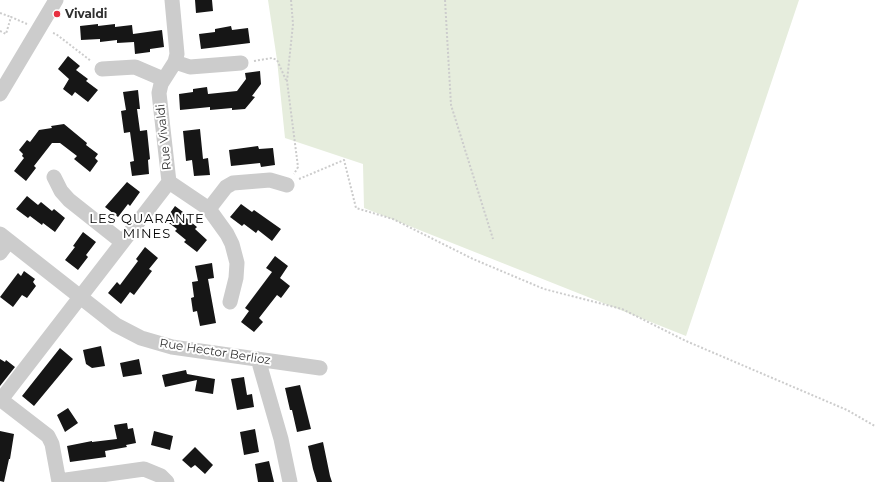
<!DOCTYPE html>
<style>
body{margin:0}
canvas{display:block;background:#fff}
</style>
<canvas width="875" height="482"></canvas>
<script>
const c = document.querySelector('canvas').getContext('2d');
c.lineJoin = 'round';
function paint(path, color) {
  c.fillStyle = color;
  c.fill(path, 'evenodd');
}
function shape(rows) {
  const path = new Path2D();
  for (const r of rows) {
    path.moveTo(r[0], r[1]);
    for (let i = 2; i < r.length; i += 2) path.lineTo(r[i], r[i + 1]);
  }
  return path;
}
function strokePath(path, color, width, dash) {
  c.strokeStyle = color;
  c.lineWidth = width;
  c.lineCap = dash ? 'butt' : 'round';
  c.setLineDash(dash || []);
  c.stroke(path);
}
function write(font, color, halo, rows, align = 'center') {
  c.font = font + ' Montserrat,sans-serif';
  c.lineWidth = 4;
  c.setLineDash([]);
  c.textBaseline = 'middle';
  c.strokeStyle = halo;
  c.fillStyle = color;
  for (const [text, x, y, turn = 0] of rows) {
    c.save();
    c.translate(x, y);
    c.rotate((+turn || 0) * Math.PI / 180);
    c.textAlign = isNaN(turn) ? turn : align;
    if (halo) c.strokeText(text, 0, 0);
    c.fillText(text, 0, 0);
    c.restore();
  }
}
paint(shape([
 [268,0,799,0,686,336,364,208,363,164,285,138,277,60]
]), '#e6eddd');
paint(shape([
 [195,0,212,0,213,11,196,13],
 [98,24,98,26,115,24,115,27,132,25,133,34,162,30,164,47,150,49,150,52,135,54,134,42,117,43,117,40,100,42,100,39,81,40,80,26],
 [231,26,232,30,248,28,250,43,201,49,199,34,215,32,215,29],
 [68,56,80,66,76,70,88,79,86,81,98,90,88,102,75,92,72,96,63,89,69,79,58,69],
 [260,71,261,84,252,96,255,97,245,109,232,110,232,108,210,110,210,107,180,110,179,94,193,92,193,89,207,87,208,94,237,91,246,79,245,73],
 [138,90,140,109,137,109,140,131,147,130,150,159,148,160,149,174,132,176,130,162,134,161,130,132,124,133,121,111,126,110,123,92],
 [64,124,87,143,86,145,98,154,95,158,98,161,90,172,74,159,77,156,60,143,52,143,34,166,36,168,26,181,14,171,24,158,22,156,23,154,19,150,27,140,30,142,39,130,52,128,51,126],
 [200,129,203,159,208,158,210,175,194,176,192,160,186,161,183,131],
 [258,146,259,149,273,148,275,165,261,167,260,163,231,166,229,150],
 [127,182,140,192,130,206,128,204,118,217,105,207],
 [27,196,38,205,41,202,52,211,54,209,65,218,55,232,43,223,42,225,30,216,28,218,16,209],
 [241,204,252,212,254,210,281,229,272,241,258,230,256,233,244,224,242,226,230,217],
 [175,206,187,215,185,217,197,227,195,229,207,240,197,252,184,242,186,240,175,231,177,229,165,220],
 [83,232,96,242,86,255,88,257,78,270,65,260,75,247,73,246],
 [145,247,158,258,149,269,152,271,134,295,130,292,121,304,108,293,117,282,120,285,138,261,136,259],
 [275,256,288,266,280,278,290,286,281,298,277,295,259,318,263,322,254,332,241,322,249,311,245,308,272,272,266,268],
 [212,263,214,278,208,279,216,323,200,326,197,311,193,312,191,298,194,297,192,282,198,281,195,266],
 [24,271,35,279,33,282,36,286,27,298,22,295,13,307,0,297,18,273,21,276],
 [101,346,105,366,92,368,86,364,83,350],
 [60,348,73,359,34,406,22,396],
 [0,359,5,362,6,360,15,367,0,386],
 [139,359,142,374,123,377,120,363],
 [186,370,187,374,215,379,213,394,195,391,197,380,165,387,162,375],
 [244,377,247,395,252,394,254,407,237,410,231,379],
 [300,385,311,429,297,432,292,410,290,410,285,388],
 [68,408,78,423,65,432,57,415],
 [127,423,128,429,133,428,136,443,126,445,127,447,105,451,106,457,70,462,67,446,92,441,92,442,117,439,114,425],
 [255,429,259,452,244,455,240,432],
 [0,431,14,434,10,459,9,459,4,482,0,481],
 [154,431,173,436,170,450,151,445],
 [323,442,330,476,332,482,317,482,313,469,308,446],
 [195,447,213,465,205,474,195,465,191,468,182,460],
 [269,461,274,482,258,482,255,464]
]), '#161616');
strokePath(shape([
 [291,0,293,24,287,81,298,167,294,174],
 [445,0,451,105,493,239],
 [0,13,11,17],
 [0,31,6,34,11,17,27,24],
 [53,33,56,34,91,61],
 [254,61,272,58,277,60,286,80],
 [299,179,344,160,356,208,393,219,473,259,544,289,622,309,686,341,847,410,875,426]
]), '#ccc', 2, [2, 2]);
strokePath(shape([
 [175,62,190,67,241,63],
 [102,69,135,67,163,79],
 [0,94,56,0],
 [54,177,61,191,69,200,122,242],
 [169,182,209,209,227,234,232,244,237,263,236,278,230,302],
 [209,209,226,187,233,183,270,180,287,185],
 [0,234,116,325,141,338,172,347,320,368],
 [0,253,9,241],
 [258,359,281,439,290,482],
 [0,399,48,436,52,444,59,482],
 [0,401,169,182,159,93,161,84,175,62,177,54,172,0],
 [59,481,144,469,161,476,167,482]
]), '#ccc', 15);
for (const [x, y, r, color] of [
 [57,14,4,"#e73040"]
]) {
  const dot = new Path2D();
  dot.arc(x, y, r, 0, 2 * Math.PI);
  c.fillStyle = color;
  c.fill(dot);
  strokePath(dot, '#fff', 1.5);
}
write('bold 12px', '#2f2f2f', '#fff', [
 ["Vivaldi",65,14]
], 'left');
write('12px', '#2f2f2f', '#fff', [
 ["Rue Vivaldi",164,137,-96],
 ["Rue Hector Berlioz",215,352,9]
]);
c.letterSpacing = '1px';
write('13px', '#000', '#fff', [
 ["LES QUARANTE",147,219],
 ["MINES",147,234]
]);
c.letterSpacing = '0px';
</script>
